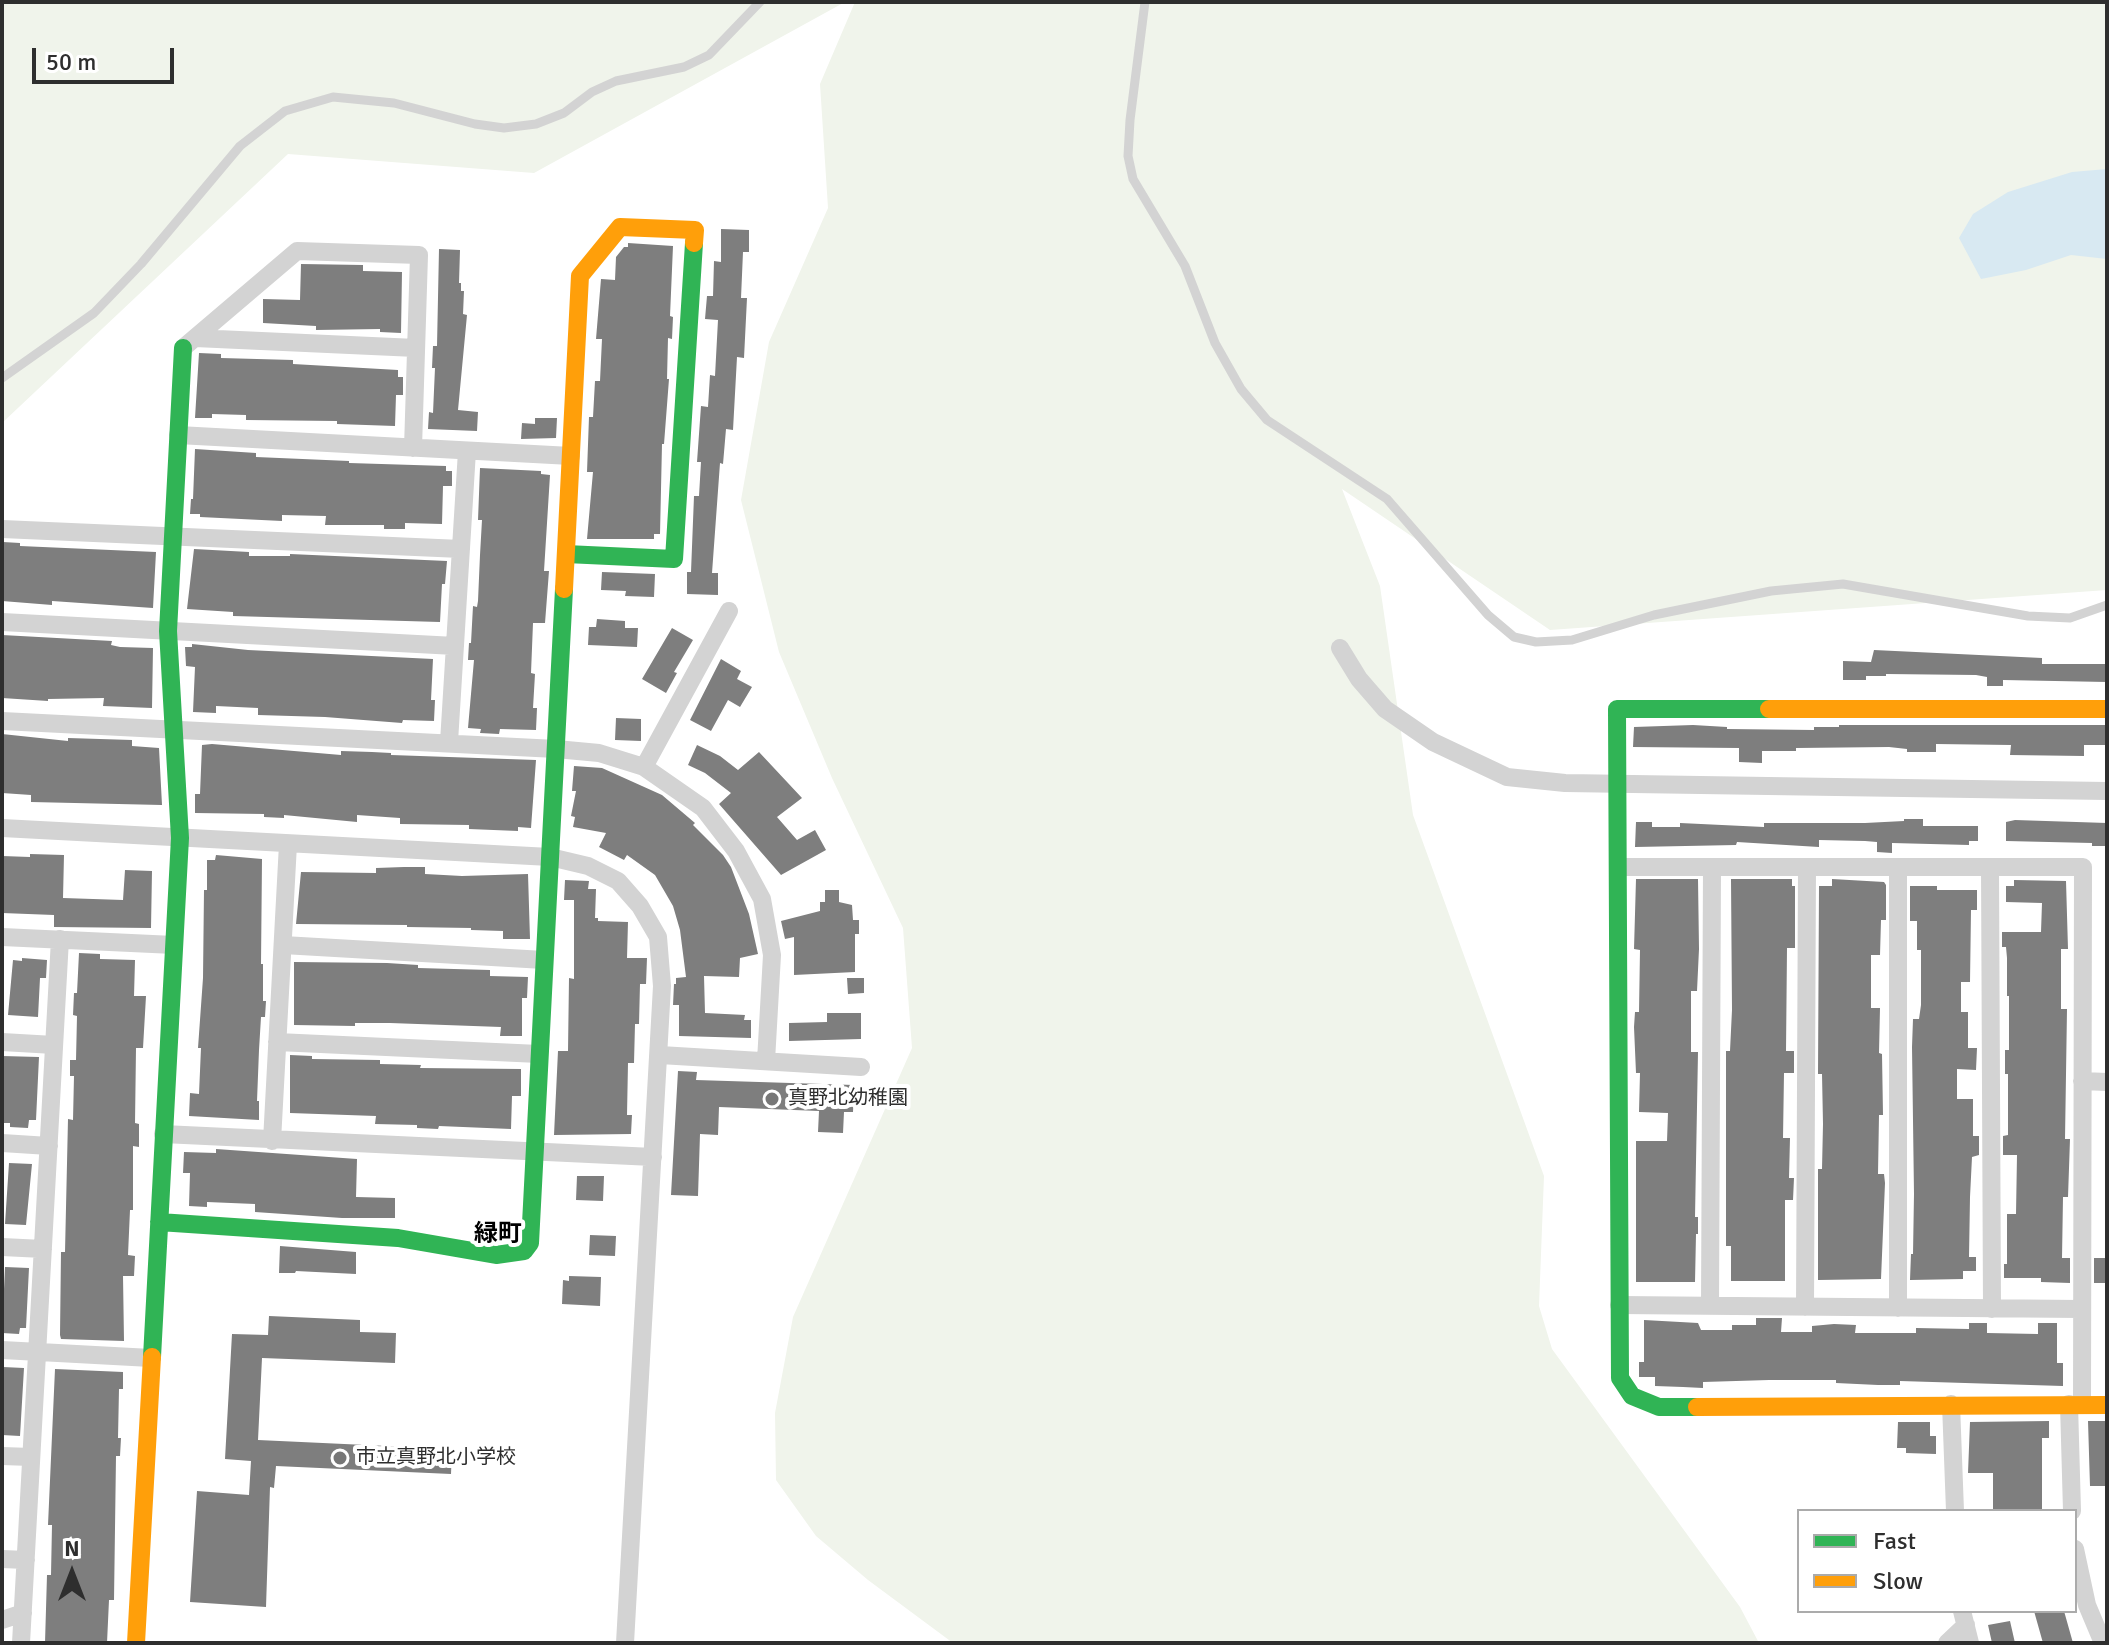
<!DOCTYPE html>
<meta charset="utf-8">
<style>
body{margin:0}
#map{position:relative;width:2109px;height:1645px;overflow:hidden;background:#fff;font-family:Signika,sans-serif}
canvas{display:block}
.frame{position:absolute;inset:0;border:4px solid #2e2e2e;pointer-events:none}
.legend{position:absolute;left:1797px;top:1509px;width:280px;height:104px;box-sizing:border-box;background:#fff;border:2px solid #ababab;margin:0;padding:10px 14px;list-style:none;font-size:24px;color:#2e2e2e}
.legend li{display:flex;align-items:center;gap:16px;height:40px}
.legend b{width:40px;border:2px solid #ababab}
.north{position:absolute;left:32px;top:1533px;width:80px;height:80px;-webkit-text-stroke:6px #fff;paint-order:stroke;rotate:0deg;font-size:22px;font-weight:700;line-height:32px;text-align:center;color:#2e2e2e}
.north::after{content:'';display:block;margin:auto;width:28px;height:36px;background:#2e2e2e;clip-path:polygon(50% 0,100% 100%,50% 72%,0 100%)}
.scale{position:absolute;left:32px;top:48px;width:142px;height:36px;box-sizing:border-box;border:4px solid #2e2e2e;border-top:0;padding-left:10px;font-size:24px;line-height:28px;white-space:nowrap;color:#2e2e2e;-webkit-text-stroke:6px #fff;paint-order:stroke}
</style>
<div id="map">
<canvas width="2109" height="1645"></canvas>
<div class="frame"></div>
<ul class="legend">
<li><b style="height:10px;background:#30b455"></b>Fast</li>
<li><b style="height:10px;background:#ff9f0a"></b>Slow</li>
</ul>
<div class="north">N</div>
<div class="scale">50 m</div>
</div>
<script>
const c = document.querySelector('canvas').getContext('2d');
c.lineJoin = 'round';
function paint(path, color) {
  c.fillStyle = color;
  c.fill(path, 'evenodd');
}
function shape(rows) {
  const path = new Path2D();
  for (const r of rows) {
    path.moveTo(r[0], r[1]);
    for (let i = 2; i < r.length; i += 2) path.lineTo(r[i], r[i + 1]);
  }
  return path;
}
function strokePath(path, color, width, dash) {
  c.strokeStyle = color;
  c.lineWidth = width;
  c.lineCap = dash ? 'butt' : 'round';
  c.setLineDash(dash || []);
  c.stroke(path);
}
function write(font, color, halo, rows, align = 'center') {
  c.font = font + ' Signika,"Noto Sans JP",sans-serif';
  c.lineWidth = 8;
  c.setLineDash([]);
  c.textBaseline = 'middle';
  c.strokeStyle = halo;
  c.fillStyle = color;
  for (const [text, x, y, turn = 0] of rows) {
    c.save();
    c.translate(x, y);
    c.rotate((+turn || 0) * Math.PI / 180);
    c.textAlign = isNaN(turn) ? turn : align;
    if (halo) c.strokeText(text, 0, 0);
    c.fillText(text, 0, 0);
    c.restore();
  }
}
paint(shape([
 [2,2,845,2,534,173,288,154,2,423],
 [855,2,2107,2,2107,590,1550,630,1342,489,1380,586,1413,815,1544,1176,1539,1306,1552,1349,1740,1607,1759,1643,953,1643,868,1580,816,1536,776,1480,775,1413,793,1317,912,1048,903,928,832,778,779,652,741,500,769,342,828,208,820,84]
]), '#f0f4eb');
paint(shape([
 [2107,169,2107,259,2071,255,2026,270,1981,279,1959,238,1973,214,2008,192,2072,172]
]), '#d8e9f2');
paint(shape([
 [721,229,749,230,749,252,743,252,741,298,747,298,744,358,737,357,733,430,726,429,723,464,720,463,712,573,718,573,718,595,687,594,687,572,691,572,694,496,699,496,701,462,697,462,701,406,708,407,710,375,715,376,718,320,705,319,707,296,713,296,714,261,721,262],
 [628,243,673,246,670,316,673,317,672,339,668,338,667,379,669,379,664,444,662,444,660,534,654,534,654,539,587,539,593,472,587,472,589,417,593,417,595,381,600,381,602,339,596,339,601,279,615,280,616,257,624,247,628,247],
 [439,249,460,250,459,283,461,283,461,291,464,291,463,314,467,315,458,410,478,412,477,431,428,429,429,412,433,413,435,368,432,368,433,346,437,346],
 [301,264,363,265,363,271,402,272,401,333,380,332,380,329,316,330,316,326,263,323,263,299,300,300],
 [199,353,221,354,221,358,293,360,293,364,398,370,398,377,403,377,403,395,396,395,395,426,337,424,337,421,246,420,246,415,212,414,212,418,195,418],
 [535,418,557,418,556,438,521,439,522,423,535,424],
 [195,449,256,453,256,457,349,461,349,463,446,466,446,471,452,471,452,486,443,486,442,524,405,523,405,529,384,529,384,525,325,525,326,516,282,515,282,521,200,517,200,514,190,514,191,499,193,499],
 [480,468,541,471,541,474,550,475,544,571,549,571,545,623,533,623,531,673,535,674,533,708,537,708,536,730,500,729,499,734,480,733,481,729,468,728,474,660,468,660,469,643,471,643,473,606,477,607,478,601,480,555,482,520,478,520],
 [3,542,20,543,20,546,156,552,153,608,52,601,52,605,2,601],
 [194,549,249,552,249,556,290,556,290,554,447,561,445,584,442,584,440,622,233,616,233,612,187,609],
 [602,572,655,574,654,597,625,596,626,591,601,590],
 [597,619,625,621,625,628,638,628,637,647,588,645,589,627,596,627],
 [672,628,693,640,674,672,677,673,666,693,642,679],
 [2,635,112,641,111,645,120,647,153,648,152,708,103,706,104,698,48,699,48,701,2,698],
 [192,644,248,650,433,659,431,700,435,700,434,721,403,720,402,723,325,717,258,715,258,708,216,706,216,713,193,712,195,667,186,666,185,647,192,647],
 [1874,650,2042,658,2042,664,2107,664,2107,682,2003,680,2003,686,1987,686,1987,677,1976,675,1886,674,1886,676,1866,676,1866,680,1843,680,1843,661,1871,662],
 [721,659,741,671,737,679,752,687,740,707,728,700,711,731,690,720],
 [616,718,641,719,641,741,615,740],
 [1693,725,1727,727,1727,729,1814,730,1814,727,1839,727,1839,725,2107,725,2107,745,2084,745,2084,756,2010,755,2011,745,1936,744,1936,752,1907,752,1907,749,1889,747,1796,748,1796,751,1762,751,1762,763,1739,762,1739,748,1633,747,1634,727],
 [2,734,68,741,68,738,132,740,132,746,159,748,162,805,31,802,31,795,2,793],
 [212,744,341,755,341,751,372,752,391,753,391,755,536,760,531,828,518,827,518,831,469,829,469,825,400,824,400,818,357,815,357,822,284,815,284,818,264,817,264,814,195,813,195,794,200,794,202,745],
 [697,745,720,756,738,770,759,752,802,798,777,817,797,840,815,830,826,850,781,875,719,804,731,793,705,773,688,765],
 [574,766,602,768,662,795,695,823,693,825,723,855,731,867,749,914,758,954,740,958,739,977,704,976,705,1013,745,1015,744,1020,751,1020,751,1038,679,1036,679,1005,673,1005,674,984,676,984,676,978,686,977,680,930,673,906,655,875,627,855,624,860,599,847,606,833,573,827,575,817,571,816,576,791,572,791],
 [1904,819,1923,819,1923,826,1978,826,1978,841,1969,841,1969,845,1892,843,1892,853,1877,852,1877,842,1865,841,1819,840,1819,847,1737,842,1736,845,1635,847,1636,822,1652,822,1652,827,1680,827,1680,823,1764,827,1764,823,1865,823,1904,821],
 [2015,820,2107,823,2107,846,2092,846,2092,843,2006,841,2006,822],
 [30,854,64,855,63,898,123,900,125,870,152,871,151,928,54,927,54,915,2,913,2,856,30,857],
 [216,855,262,859,261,964,263,964,263,1001,266,1001,265,1017,261,1017,259,1050,257,1101,259,1101,259,1120,189,1116,190,1093,199,1094,201,1048,198,1048,203,978,204,890,207,890,207,860,215,860],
 [404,867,425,867,425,874,462,876,528,874,530,939,503,939,503,931,471,930,471,928,407,927,407,925,296,924,301,872,376,873,376,868],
 [1636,879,1698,879,1699,949,1697,991,1691,991,1691,1052,1698,1052,1695,1217,1698,1217,1698,1234,1696,1234,1695,1282,1636,1282,1636,1141,1667,1141,1668,1113,1639,1112,1640,1073,1636,1073,1634,1027,1635,1012,1639,1012,1640,950,1634,949],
 [1731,879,1792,879,1792,886,1795,886,1795,948,1787,948,1786,1051,1794,1051,1794,1073,1784,1073,1783,1138,1790,1138,1789,1178,1794,1178,1793,1200,1785,1200,1785,1281,1731,1281,1731,1246,1726,1246,1726,1051,1730,1051,1732,1010],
 [1832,879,1884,882,1886,885,1886,920,1881,920,1880,955,1871,955,1871,1008,1880,1008,1879,1053,1882,1054,1883,1115,1879,1115,1878,1174,1884,1174,1885,1183,1881,1279,1818,1280,1818,1169,1822,1169,1823,1124,1822,1074,1818,1074,1819,886,1832,886],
 [565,880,589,881,588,889,596,889,595,918,598,918,598,921,628,922,627,958,647,958,646,984,640,984,639,1024,635,1024,634,1063,628,1063,627,1115,632,1115,631,1134,554,1135,558,1051,568,1051,569,978,574,979,574,900,564,900],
 [2014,880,2066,881,2068,949,2061,949,2061,1009,2067,1009,2065,1139,2070,1139,2068,1197,2063,1197,2062,1258,2070,1258,2070,1283,2041,1282,2041,1278,2004,1278,2004,1264,2007,1264,2007,1214,2016,1214,2017,1155,2003,1155,2003,1136,2008,1135,2008,1074,2005,1074,2005,1050,2009,1050,2009,996,2007,996,2007,958,2006,947,2002,947,2002,932,2041,932,2042,903,2006,902,2006,886,2014,886],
 [1910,886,1937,886,1937,890,1977,890,1977,910,1971,910,1970,982,1961,982,1961,1012,1968,1012,1968,1048,1977,1048,1976,1070,1957,1069,1957,1099,1973,1099,1973,1136,1979,1136,1979,1155,1972,1157,1970,1197,1969,1257,1976,1257,1976,1271,1963,1271,1963,1279,1910,1280,1911,1254,1913,1254,1914,1194,1912,1047,1913,1019,1919,1019,1921,1005,1921,950,1917,950,1917,921,1910,921],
 [825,890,839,890,839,902,852,905,853,920,859,920,859,934,855,934,855,972,794,975,794,937,785,939,781,921,820,911,820,902,825,902],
 [79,953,100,954,100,959,135,960,134,996,146,996,143,1048,136,1048,135,1123,139,1124,139,1147,133,1146,133,1210,130,1210,128,1255,135,1256,134,1276,123,1276,124,1341,61,1339,60,1335,61,1252,65,1252,68,1119,73,1120,74,1076,70,1076,70,1060,76,1060,77,1016,73,1015,74,993,77,993],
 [22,958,47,960,46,978,40,978,38,1017,8,1015,13,960,22,961],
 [294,962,387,963,418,965,418,968,490,970,490,976,528,977,527,998,522,998,522,1036,500,1036,501,1027,390,1023,355,1023,355,1026,294,1025],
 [847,978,864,978,864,993,848,994],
 [827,1013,861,1013,861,1039,789,1041,789,1023,827,1022],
 [290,1055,312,1056,312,1059,380,1060,380,1064,421,1065,420,1068,521,1069,521,1096,512,1096,511,1129,439,1126,438,1129,417,1128,417,1125,375,1124,376,1116,290,1113],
 [2,1056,39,1057,36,1120,29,1120,28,1128,10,1127,10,1123,2,1123],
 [678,1071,697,1072,696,1080,854,1085,853,1112,844,1112,843,1133,818,1132,819,1111,719,1107,718,1135,700,1134,698,1196,671,1195],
 [216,1149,357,1159,356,1197,395,1198,395,1218,342,1218,255,1212,255,1204,207,1202,207,1207,189,1206,190,1173,183,1173,184,1152,216,1153],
 [9,1163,32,1164,26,1225,5,1224],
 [577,1176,604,1176,603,1201,576,1200],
 [590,1235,616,1236,615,1256,589,1255],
 [280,1246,356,1252,356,1274,296,1271,295,1273,279,1273],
 [2094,1258,2107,1258,2107,1283,2094,1283],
 [5,1267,29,1268,26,1328,20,1328,19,1334,2,1333],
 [569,1276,601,1277,600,1306,562,1304,563,1280,569,1281],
 [269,1316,360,1320,360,1332,396,1333,395,1363,262,1358,258,1440,452,1449,451,1474,276,1466,274,1488,270,1487,266,1607,190,1602,197,1491,249,1495,251,1461,225,1459,232,1334,268,1335],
 [1756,1318,1782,1318,1781,1332,1812,1332,1812,1326,1834,1324,1856,1325,1855,1333,1916,1333,1916,1328,1969,1329,1969,1323,1987,1323,1987,1333,2038,1334,2038,1323,2057,1323,2057,1363,2063,1363,2063,1386,1900,1381,1900,1385,1878,1385,1836,1383,1836,1380,1769,1380,1703,1382,1703,1388,1683,1387,1655,1386,1655,1377,1639,1377,1639,1362,1644,1362,1644,1320,1698,1323,1701,1330,1732,1330,1732,1325,1756,1325],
 [3,1367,24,1368,20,1436,2,1435],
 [55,1369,123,1372,123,1389,119,1389,118,1438,121,1438,120,1456,116,1456,114,1600,109,1600,107,1643,45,1643,47,1575,51,1575,52,1525,48,1525],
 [2049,1421,2049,1438,2042,1438,2042,1511,1993,1511,1993,1473,1968,1473,1970,1422],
 [2088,1421,2107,1421,2107,1486,2090,1486],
 [1898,1422,1930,1422,1930,1436,1936,1436,1936,1454,1906,1453,1906,1448,1897,1448],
 [2034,1611,2064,1611,2073,1643,2043,1643],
 [2010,1621,2015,1643,1992,1643,1988,1625]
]), '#7e7e7e');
strokePath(shape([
 [1145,2,1130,120,1128,156,1133,179,1185,266,1215,343,1241,389,1267,420,1387,499,1488,615,1514,637,1536,642,1572,640,1654,615,1771,591,1843,584,2028,616,2070,618,2107,605],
 [2,378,94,313,141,264,240,146,285,111,333,97,394,103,475,124,504,128,536,124,564,113,592,92,616,81,684,67,709,55,760,2]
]), '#d3d3d3', 9);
strokePath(shape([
 [195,338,416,348],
 [183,348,297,251,419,255,413,448],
 [178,435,571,456],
 [2,529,461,549],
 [2,622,455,646],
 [1340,648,1359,679,1385,709,1433,742,1507,777,1565,783,2107,791],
 [2,721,556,749,599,753,644,767,703,808,736,851,762,899,772,955,766,1061],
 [449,742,467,451],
 [644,767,729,611],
 [2,828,550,857,588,866,618,881,640,906,658,937,662,986,625,1643],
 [1620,867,2083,867,2082,1404],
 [1898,867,1898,1308],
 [1990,867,1992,1309],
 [2,937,174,945],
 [283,945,544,960],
 [2,1042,54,1045],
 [277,1042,539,1054],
 [660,1055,861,1067],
 [2082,1081,2107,1082],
 [163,1134,653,1157],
 [272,1141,288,844],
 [2,1143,49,1146],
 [2,1247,43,1249],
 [1619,1305,2081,1309],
 [1710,1305,1712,867],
 [1805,1307,1807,867],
 [2,1350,151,1358],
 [1951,1404,1955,1511],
 [2069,1404,2072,1511],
 [2,1456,31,1457],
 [2075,1549,2087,1605,2103,1643],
 [2,1559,26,1560],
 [1962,1611,1970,1643],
 [2,1620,23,1613],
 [21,1643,60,939],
 [1947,1643,1966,1625]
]), '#d3d3d3', 18);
strokePath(shape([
 [566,554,674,559,694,243],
 [159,1222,398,1238,496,1255,524,1251,530,1243,564,589],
 [152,1357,180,838,168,631,183,348],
 [1697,1407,1659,1407,1632,1396,1620,1378,1617,709,1769,709]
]), '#30b455', 18);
strokePath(shape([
 [564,589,580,276,620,227,695,230,694,243],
 [1769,709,2107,709],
 [1697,1407,2107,1405],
 [136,1643,152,1357]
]), '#ff9f0a', 18);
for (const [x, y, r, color] of [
 [772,1099,8,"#777"],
 [340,1458,8,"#777"]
]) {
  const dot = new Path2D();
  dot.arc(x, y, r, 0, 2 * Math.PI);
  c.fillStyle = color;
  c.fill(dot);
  strokePath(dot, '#fff', 3);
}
write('20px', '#2e2e2e', '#fff', [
 ["真野北幼稚園",788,1099],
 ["市立真野北小学校",356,1458]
], 'left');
write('bold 24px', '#000', '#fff', [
 ["緑町",498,1235]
]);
</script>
